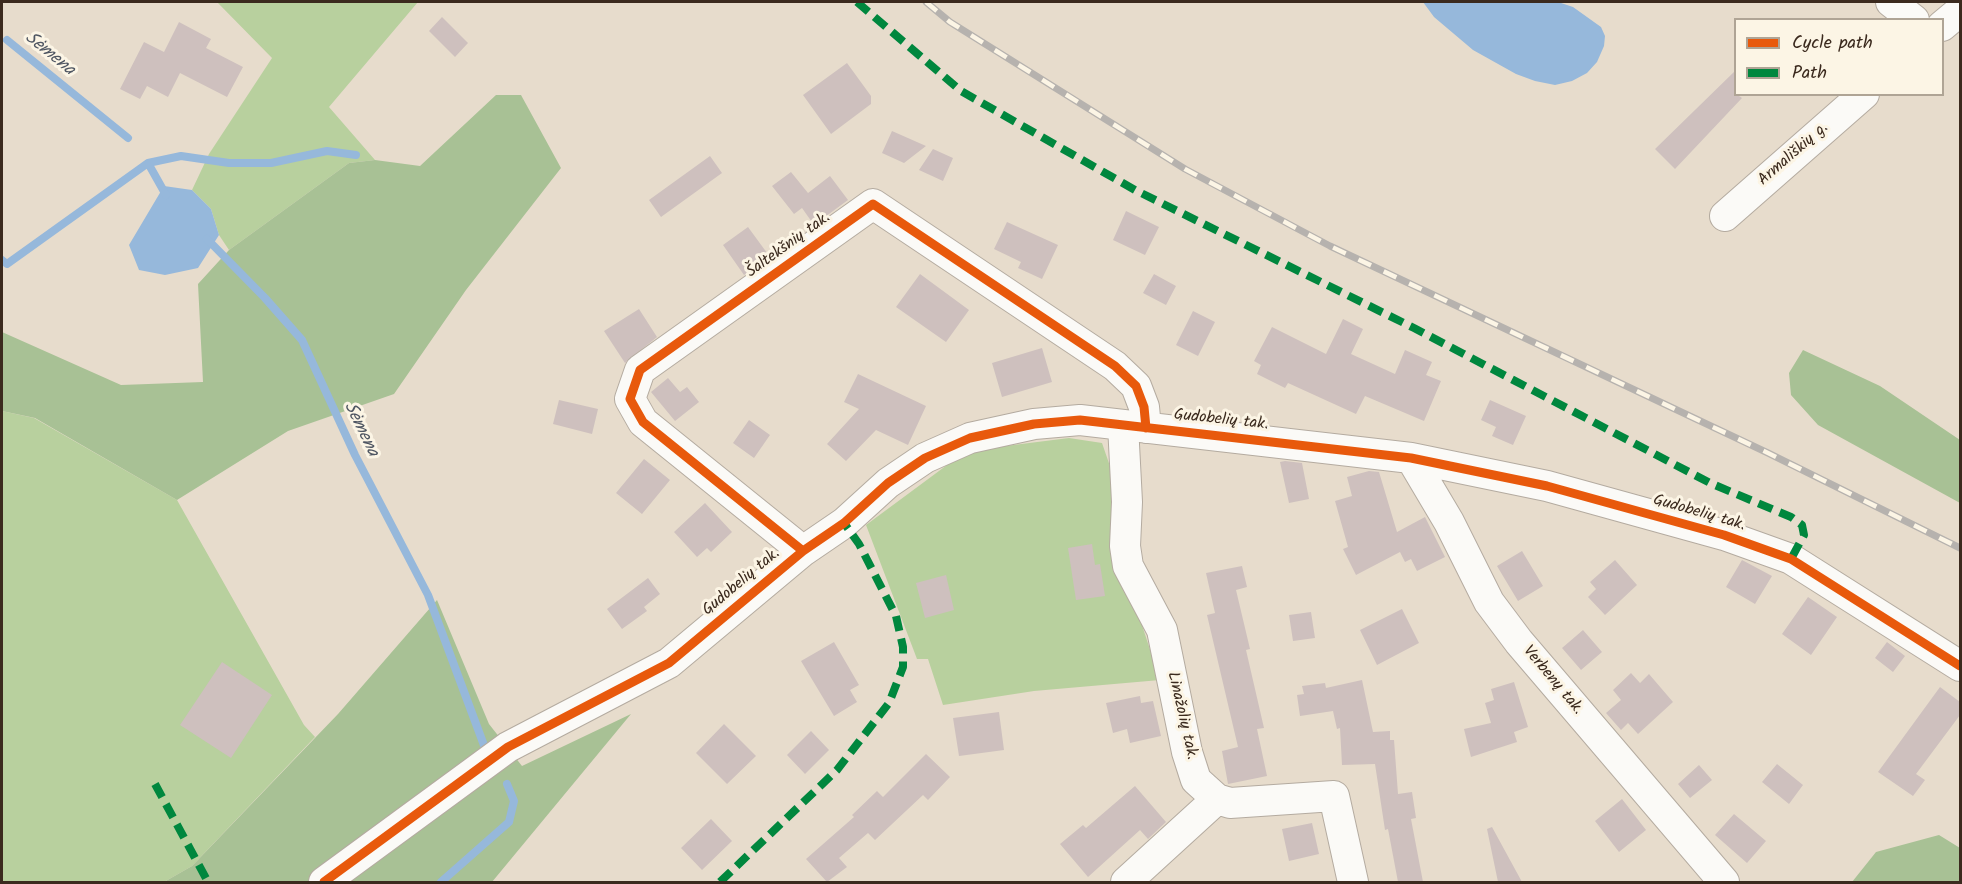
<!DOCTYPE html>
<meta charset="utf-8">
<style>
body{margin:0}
#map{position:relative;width:1962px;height:884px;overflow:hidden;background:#e7dccc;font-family:Kalam,sans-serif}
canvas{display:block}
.frame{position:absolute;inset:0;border:3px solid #3b2a1e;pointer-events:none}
.legend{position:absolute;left:1734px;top:18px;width:210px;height:78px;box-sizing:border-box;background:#fcf5e5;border:2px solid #afa495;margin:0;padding:8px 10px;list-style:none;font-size:18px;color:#3b2a1e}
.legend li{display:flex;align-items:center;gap:12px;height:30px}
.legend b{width:30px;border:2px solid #afa495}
</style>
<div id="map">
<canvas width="1962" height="884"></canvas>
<div class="frame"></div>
<ul class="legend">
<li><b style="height:8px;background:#e8590c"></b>Cycle path</li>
<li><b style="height:8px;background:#00873e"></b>Path</li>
</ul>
</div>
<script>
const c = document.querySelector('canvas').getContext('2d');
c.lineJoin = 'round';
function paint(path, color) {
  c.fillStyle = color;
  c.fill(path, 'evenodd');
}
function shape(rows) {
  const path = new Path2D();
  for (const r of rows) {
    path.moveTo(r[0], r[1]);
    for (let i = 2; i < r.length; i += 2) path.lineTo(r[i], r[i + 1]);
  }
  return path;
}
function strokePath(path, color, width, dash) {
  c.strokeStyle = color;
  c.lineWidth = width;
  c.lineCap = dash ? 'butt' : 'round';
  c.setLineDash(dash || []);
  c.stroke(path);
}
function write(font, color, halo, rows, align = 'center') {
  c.font = font + ' Kalam,sans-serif';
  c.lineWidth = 6;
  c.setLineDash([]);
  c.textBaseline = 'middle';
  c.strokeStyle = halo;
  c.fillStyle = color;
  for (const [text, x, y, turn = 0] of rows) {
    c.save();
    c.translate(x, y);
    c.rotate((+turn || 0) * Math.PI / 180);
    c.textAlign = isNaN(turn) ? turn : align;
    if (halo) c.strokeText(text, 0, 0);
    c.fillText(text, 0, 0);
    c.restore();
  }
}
paint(shape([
 [217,2,418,2,329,107,375,160,349,163,229,250,219,235,211,209,192,190,209,154,272,58],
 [2,411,34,418,177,500,304,725,315,737,192,866,164,882,2,882],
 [1069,438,1102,443,1112,472,1115,543,1160,680,1034,691,943,705,928,659,917,659,866,525,966,451]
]), '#b8d09e');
paint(shape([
 [496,95,521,95,561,168,466,290,394,394,288,431,177,500,35,418,2,411,2,332,121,385,203,382,198,284,229,250,349,163,375,160,420,166],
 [1803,350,1880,386,1960,440,1960,503,1818,425,1791,395,1789,373],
 [437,600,489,724,522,766,631,714,492,882,164,882,192,866,338,714],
 [1939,835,1960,848,1960,882,1852,882,1876,852]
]), '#a8c195');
paint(shape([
 [1423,2,1561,3,1573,7,1601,27,1605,36,1604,46,1597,62,1587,73,1572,81,1555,85,1535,81,1516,74,1473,50,1434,17],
 [164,186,192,190,211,209,219,235,198,268,165,275,139,270,129,245]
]), '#96b8db');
strokePath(shape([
 [7,40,128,138],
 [148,163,166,195],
 [207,239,265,298,302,340,355,455,428,595,485,748],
 [2,260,7,264,148,163,181,156,229,163,271,163,327,151,356,155],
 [441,882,509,822,514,801,507,784]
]), '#96b8db', 8);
paint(shape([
 [442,17,468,43,455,57,429,31],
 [179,22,211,39,206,48,243,67,227,97,180,73,168,97,147,86,140,99,120,89,144,42,164,52],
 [847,63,871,96,871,104,831,134,803,95],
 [1736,70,1736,94,1742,98,1675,169,1655,149],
 [892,131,926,146,904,163,882,153],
 [933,149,953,158,943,181,919,170],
 [710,156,722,173,661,217,649,200],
 [791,172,808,193,830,176,848,200,814,225,802,208,794,214,772,186],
 [1126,211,1159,227,1145,255,1113,240],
 [1007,222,1058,245,1042,279,1018,268,1021,262,994,249],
 [748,227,770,257,744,275,723,245],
 [920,274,969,310,946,342,896,307],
 [1154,274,1176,286,1166,305,1143,293],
 [639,309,657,337,625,363,604,331],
 [1193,311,1215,322,1198,356,1176,345],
 [1343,319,1363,329,1351,354,1395,374,1405,350,1432,362,1426,375,1441,381,1424,421,1365,396,1356,414,1288,383,1285,388,1257,374,1261,365,1254,361,1272,327,1326,354],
 [1042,348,1052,382,1002,397,992,363],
 [858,374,926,406,908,445,876,430,846,461,827,444,859,409,844,402],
 [668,378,680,392,687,387,699,402,675,421,651,392],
 [559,400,598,409,592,434,553,424],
 [1490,400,1526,416,1513,445,1492,436,1496,427,1481,420],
 [749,420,770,435,754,458,733,443],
 [644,459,670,480,642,514,616,493],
 [1285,461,1302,463,1309,499,1289,503,1280,462],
 [1369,471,1379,472,1397,532,1425,517,1445,557,1417,571,1411,559,1405,562,1400,552,1356,575,1343,549,1348,547,1335,501,1352,496,1347,477],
 [705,503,732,532,711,552,707,548,697,557,674,532],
 [1092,544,1095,565,1100,564,1105,596,1076,600,1068,548],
 [1522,551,1543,586,1518,601,1497,566],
 [1615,560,1637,585,1605,615,1588,597,1596,589,1590,582],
 [1742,560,1772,576,1755,604,1726,587],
 [1242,566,1247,587,1236,590,1250,649,1246,650,1264,728,1257,729,1267,776,1228,784,1222,751,1238,747,1207,615,1215,613,1206,573],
 [946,575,954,610,925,618,916,583],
 [648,578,660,594,644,607,647,611,622,629,607,609],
 [1808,597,1837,617,1811,655,1782,634],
 [1402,609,1419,643,1377,665,1360,630],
 [1311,612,1315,638,1293,641,1289,615],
 [1583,630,1602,652,1581,670,1562,648],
 [834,642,859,685,850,690,857,702,834,716,801,661],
 [1887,642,1905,656,1893,672,1875,658],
 [222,662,272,695,231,758,180,725],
 [1631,673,1640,683,1649,674,1673,702,1638,734,1628,723,1621,730,1606,713,1621,700,1613,690],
 [1362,680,1373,732,1390,731,1390,740,1394,740,1398,794,1412,792,1416,818,1411,819,1423,882,1398,882,1388,829,1385,830,1375,764,1342,765,1340,728,1337,729,1333,711,1300,716,1297,695,1304,694,1302,686,1325,683,1326,688],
 [1514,682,1528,727,1514,732,1517,742,1471,757,1464,729,1491,723,1485,703,1494,700,1491,689],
 [1940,687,1960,702,1960,715,1916,774,1925,780,1913,796,1878,772],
 [1140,696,1141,703,1153,701,1161,736,1130,743,1127,729,1113,733,1106,703],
 [999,712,1004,750,959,756,953,718],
 [724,724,756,756,727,784,696,753],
 [811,731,829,750,805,774,787,755],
 [926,754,950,777,928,800,923,795,875,840,868,833,839,858,847,867,827,882,806,859,854,817,852,815,877,791,883,797],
 [1777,764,1803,785,1789,804,1762,782],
 [1699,765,1712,780,1690,798,1678,784],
 [1135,786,1166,822,1148,839,1140,830,1088,877,1060,844,1083,825,1086,828],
 [1622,799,1646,830,1619,852,1595,821],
 [1734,814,1766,841,1747,863,1715,835],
 [711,819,732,841,702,870,681,848],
 [1312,823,1319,854,1289,861,1282,829],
 [1492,827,1522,882,1498,882,1487,829]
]), '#cec0be');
const minor = shape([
 [1891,2,1914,20],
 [1942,26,1960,11],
 [1725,216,1864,94],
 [1123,425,1127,502,1125,546,1128,566,1162,630,1187,752,1196,780,1217,799,1230,803,1334,796,1353,882],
 [1411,458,1449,522,1489,602,1519,642,1724,882],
 [803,551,643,422,630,399,640,370,873,204,1115,366,1136,386,1144,407,1146,428],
 [324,882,508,747,669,663,803,551,844,523,888,483,925,458,970,438,1034,424,1080,420,1411,458,1547,486,1724,535,1791,559,1960,666],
 [1126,882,1217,799]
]);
strokePath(minor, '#b4aba0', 32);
strokePath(minor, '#fbfaf7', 30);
const rail = shape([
 [926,2,950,22,1185,169,1330,246,1768,453,1960,548]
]);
strokePath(rail, '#b6b2ae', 7);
strokePath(rail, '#fcf5e5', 4.5, [14]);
strokePath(shape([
 [857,2,961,91,1135,190,1414,328,1710,483,1791,517,1802,525,1804,535,1791,559],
 [155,784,208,882],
 [720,882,837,770,889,703,903,667,903,647,896,616,859,544,844,523]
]), '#00873e', 8, [15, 8]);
strokePath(shape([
 [803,551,643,422,630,399,640,370,873,204,1115,366,1136,386,1144,407,1146,428],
 [324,882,508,747,669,663,803,551,844,523,888,483,925,458,970,438,1034,424,1080,420,1411,458,1547,486,1724,535,1791,559,1960,666]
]), '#e8590c', 9);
write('16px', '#3b2a1e', '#fcf5e5', [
 ["Armališkių g.",1794,155,-41],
 ["Šaltekšnių tak.",789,246,-36],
 ["Gudobelių tak.",1221,421,6],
 ["Gudobelių tak.",1699,514,16],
 ["Gudobelių tak.",742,583,-40],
 ["Verbenų tak.",1552,681,50],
 ["Linažolių tak.",1181,716,77]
]);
write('italic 18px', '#4f5662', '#fcf5e5', [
 ["Sėmena",49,55,39],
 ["Sėmena",360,430,64]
]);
</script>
